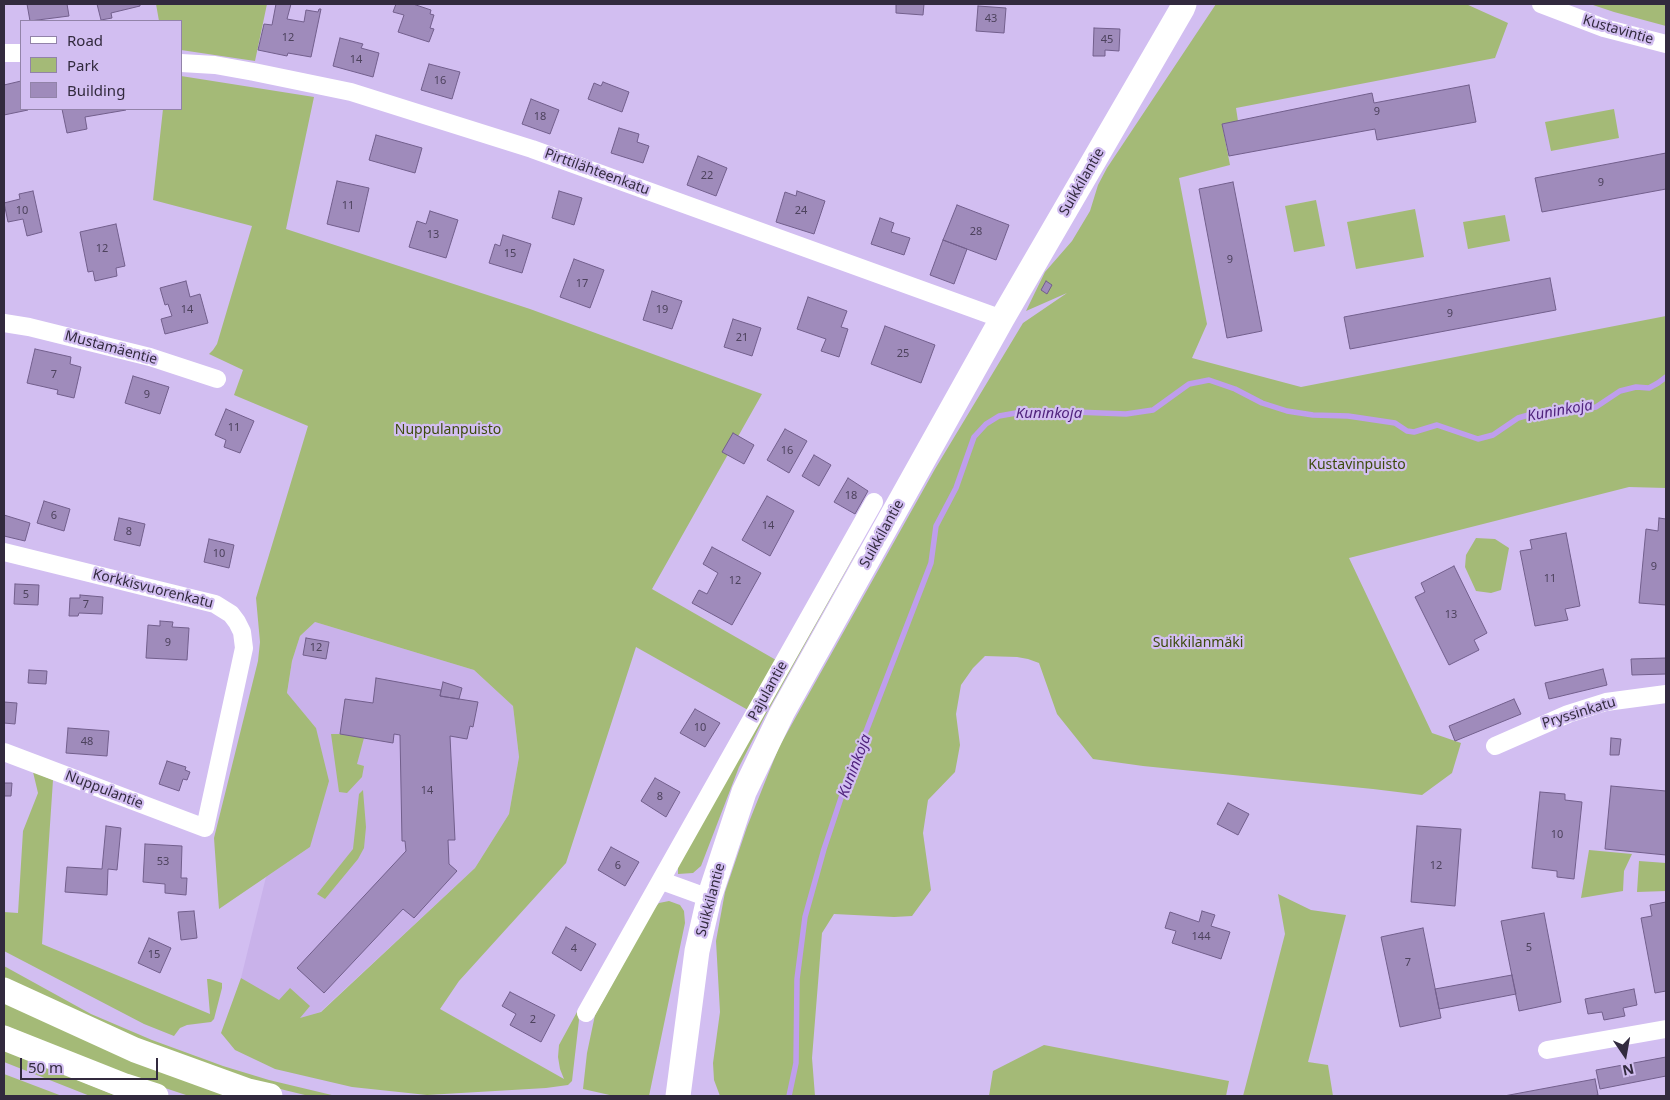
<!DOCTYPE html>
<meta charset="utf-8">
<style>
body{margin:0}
#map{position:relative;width:1670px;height:1100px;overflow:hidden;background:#d2bef1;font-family:"Noto Sans",sans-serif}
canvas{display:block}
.frame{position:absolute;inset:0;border:5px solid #322a3e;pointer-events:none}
.legend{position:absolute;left:20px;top:20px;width:162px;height:90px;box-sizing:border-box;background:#d2bef1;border:1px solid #9283a9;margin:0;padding:6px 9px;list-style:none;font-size:15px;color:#322a3e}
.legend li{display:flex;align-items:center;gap:10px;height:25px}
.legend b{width:25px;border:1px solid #9283a9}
.north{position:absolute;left:1600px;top:1030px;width:50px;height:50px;-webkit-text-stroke:4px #d2bef1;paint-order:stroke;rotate:168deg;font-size:14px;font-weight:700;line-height:20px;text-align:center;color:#322a3e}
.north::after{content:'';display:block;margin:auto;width:18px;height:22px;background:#322a3e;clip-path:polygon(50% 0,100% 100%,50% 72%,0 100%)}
.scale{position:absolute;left:20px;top:1058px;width:138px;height:22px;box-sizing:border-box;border:2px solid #322a3e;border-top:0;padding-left:6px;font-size:15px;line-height:18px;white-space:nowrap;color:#322a3e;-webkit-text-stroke:4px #d2bef1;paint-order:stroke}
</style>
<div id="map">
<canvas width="1670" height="1100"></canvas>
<div class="frame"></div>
<ul class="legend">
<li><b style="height:6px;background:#fff"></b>Road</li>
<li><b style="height:14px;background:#a4ba77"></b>Park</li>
<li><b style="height:14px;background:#9f8bbb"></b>Building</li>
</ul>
<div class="north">N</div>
<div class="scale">50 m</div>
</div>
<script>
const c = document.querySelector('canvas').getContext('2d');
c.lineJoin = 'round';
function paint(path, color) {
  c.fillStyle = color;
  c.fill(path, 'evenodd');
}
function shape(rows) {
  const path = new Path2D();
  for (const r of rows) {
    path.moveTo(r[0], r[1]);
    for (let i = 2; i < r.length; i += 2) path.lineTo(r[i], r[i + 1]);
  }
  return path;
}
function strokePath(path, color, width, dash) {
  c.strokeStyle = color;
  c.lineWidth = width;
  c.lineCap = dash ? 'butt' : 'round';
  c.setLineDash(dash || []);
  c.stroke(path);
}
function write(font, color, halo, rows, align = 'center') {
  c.font = font + ' "Noto Sans",sans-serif';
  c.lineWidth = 4.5;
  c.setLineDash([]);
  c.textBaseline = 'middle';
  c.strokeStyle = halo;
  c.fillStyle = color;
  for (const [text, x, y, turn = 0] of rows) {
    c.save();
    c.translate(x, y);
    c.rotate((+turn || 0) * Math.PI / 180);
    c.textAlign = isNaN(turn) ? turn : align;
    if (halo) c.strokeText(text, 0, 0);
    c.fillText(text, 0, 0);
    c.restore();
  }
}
paint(shape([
 [315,622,474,670,513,706,519,757,509,814,475,868,320,1012,299,1019,241,978,266,877,310,847,316,728,287,694,292,661,300,636]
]), '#c9b2ea');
paint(shape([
 [156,4,267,4,255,61,181,50,181,21,159,21],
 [1216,4,1466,4,1508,23,1495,58,1236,108,1238,121,1222,124,1230,165,1179,178,1207,324,1192,358,1301,387,1666,316,1666,488,1629,487,1349,558,1432,733,1461,743,1452,773,1422,795,1373,789,1143,766,1093,759,1057,714,1039,663,1028,659,1017,657,985,656,973,668,961,685,956,714,960,745,955,772,928,800,923,833,931,890,912,916,894,917,834,914,822,933,812,1058,815,1096,720,1096,714,1080,713,1063,720,1012,716,941,725,892,747,827,779,747,935,469,1023,323,1067,293,1026,311,1045,272,1072,241,1090,211,1098,185,1107,168],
 [1590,4,1666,4,1666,26,1614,12],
 [181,76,314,97,286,229,530,309,762,394,652,589,776,660,748,710,636,647,566,863,459,981,440,1009,564,1079,560,1069,558,1057,559,1045,577,1012,579,1020,572,1081,568,1085,546,1088,427,1095,352,1087,275,1069,235,1050,221,1033,241,978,279,1000,290,988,310,1006,300,1018,321,1012,475,868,509,814,519,757,513,706,474,670,315,622,300,636,292,661,287,693,316,728,329,781,310,847,219,909,214,838,258,661,260,642,256,598,308,426,234,395,243,370,209,354,213,350,217,344,252,226,153,200,163,109,181,109],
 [1614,109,1619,138,1551,151,1545,122],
 [1316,200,1325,246,1294,252,1285,206],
 [1415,209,1424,257,1356,269,1347,222],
 [1505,215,1510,241,1468,249,1463,222],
 [1476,538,1495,539,1509,548,1501,590,1491,593,1476,591,1465,567,1466,555],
 [854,545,859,547,765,716,739,767,701,866,693,873,678,874,678,862],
 [331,734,340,734,364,738,357,764,364,766,362,777,347,793,339,792],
 [33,772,53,780,42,944,210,1014,207,979,210,979,222,983,222,988,214,1019,211,1022,187,1025,180,1028,174,1036,144,1024,4,951,4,912,18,913,23,831,38,793],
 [363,790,366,827,364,848,358,859,325,899,317,894,353,849,359,794],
 [1589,850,1632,854,1624,871,1623,891,1581,898],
 [1639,861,1666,863,1666,891,1637,892],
 [1278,894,1311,910,1346,915,1308,1062,1328,1065,1333,1096,1243,1096,1285,934],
 [669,901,680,905,684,911,685,923,649,1096,614,1096,583,1089,587,1053,595,1015,655,907,659,903],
 [4,966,91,1014,152,1040,223,1066,269,1080,336,1096,309,1096,268,1086,149,1044,4,979],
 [4,1002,232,1096,189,1096,132,1077,50,1044,4,1025],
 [1044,1045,1229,1081,1226,1096,989,1096,993,1071],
 [4,1050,117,1096,90,1096,4,1062],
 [4,1074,62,1096,4,1096]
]), '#a4ba77');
strokePath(shape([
 [789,1096,796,1063,797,979,805,917,824,849,845,786,931,563,936,526,956,488,974,437,986,424,999,416,1016,413,1076,412,1126,414,1153,410,1189,384,1209,380,1235,389,1262,403,1287,411,1313,415,1348,416,1395,423,1407,431,1414,432,1437,425,1478,439,1493,435,1518,418,1539,412,1558,409,1585,409,1596,407,1620,391,1636,387,1649,388,1658,383,1666,377]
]), '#bf9eed', 5.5);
const building = shape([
 [27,4,67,4,69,16,30,21,27,4],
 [97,4,140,4,140,6,111,13,112,18,101,20,97,4],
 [276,4,291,4,287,19,304,22,306,10,318,12,319,9,321,9,311,57,288,53,287,56,258,50,264,24,272,25,276,4],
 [396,4,413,4,431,10,430,14,434,15,430,28,434,29,429,42,398,32,404,15,393,12,396,4],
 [896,4,924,4,923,15,896,13,896,4],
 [978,6,1006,8,1004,33,976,31,978,6],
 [1094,28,1120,29,1119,51,1105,50,1105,56,1093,56,1094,28],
 [340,38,363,44,361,48,379,53,373,77,333,66,340,38],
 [429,64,460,72,452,99,421,90,429,64],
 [21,81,21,109,27,109,28,110,4,115,4,85,21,81],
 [603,82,629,92,622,112,588,99,594,83,601,86,603,82],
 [1469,85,1476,122,1377,140,1375,129,1229,156,1222,124,1372,93,1374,103,1469,85],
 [531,99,559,110,550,134,522,124,531,99],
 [62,109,126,109,126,110,85,117,87,129,67,133,62,109],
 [619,128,639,134,637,142,649,146,643,163,611,153,619,128],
 [376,135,422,148,415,173,369,160,376,135],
 [1666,153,1666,189,1542,212,1535,178,1666,153],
 [698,156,727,168,716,196,687,185,698,156],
 [337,181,369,188,359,232,327,224,337,181],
 [1233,182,1262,331,1227,338,1199,189,1233,182],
 [33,191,42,232,27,236,23,219,8,222,4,203,20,199,19,194,33,191],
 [559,191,582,198,574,225,552,218,559,191],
 [797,191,825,201,814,234,776,222,785,192,796,196,797,191],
 [957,205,1009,225,996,260,943,240,957,205],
 [430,211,458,220,446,258,409,247,417,221,426,224,430,211],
 [880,218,894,223,891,232,910,238,904,255,871,244,880,218],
 [116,224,125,266,116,268,117,276,95,281,93,271,88,272,80,232,116,224],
 [503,235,531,244,522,273,489,263,495,244,500,246,503,235],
 [943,240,967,249,954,284,930,275,943,240],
 [574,259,604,270,590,308,560,297,574,259],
 [1550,278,1556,310,1350,349,1344,317,1550,278],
 [186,281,190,297,200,294,208,323,165,334,161,319,172,316,168,304,165,305,160,288,186,281],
 [1046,281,1052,285,1047,294,1041,290,1046,281],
 [652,291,682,301,672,329,643,320,652,291],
 [808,297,847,311,841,327,848,329,839,357,821,351,826,339,797,329,808,297],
 [733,319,761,328,752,356,724,347,733,319],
 [885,326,935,345,921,383,871,364,885,326],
 [35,349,71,357,70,364,81,367,74,398,57,394,58,390,27,383,35,349],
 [133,376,169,387,160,414,125,403,133,376],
 [226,409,254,421,240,453,224,447,226,440,215,435,226,409],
 [785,429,807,441,789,473,767,460,785,429],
 [733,433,754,445,744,464,722,452,733,433],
 [814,455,831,465,819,486,802,476,814,455],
 [848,478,868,491,855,514,834,502,848,478],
 [767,496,794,511,770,556,742,540,767,496],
 [44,501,70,509,64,531,37,523,44,501],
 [4,515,30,523,25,541,4,536,4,515],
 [119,518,145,524,140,546,114,540,119,518],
 [1659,518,1666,519,1666,605,1639,603,1646,529,1658,531,1659,518],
 [1566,533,1580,606,1565,609,1568,620,1535,626,1520,551,1532,549,1530,540,1566,533],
 [209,539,234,545,229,568,204,562,209,539],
 [712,547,761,573,732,625,692,603,699,590,707,594,718,573,703,564,712,547],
 [1454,566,1487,633,1474,640,1479,650,1449,665,1415,597,1425,592,1421,583,1454,566],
 [15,584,39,585,38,605,14,604,15,584],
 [80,595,103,597,102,614,79,613,78,616,69,616,70,598,80,598,80,595],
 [160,621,173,622,172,627,189,628,187,660,146,658,148,625,160,626,160,621],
 [306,638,329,642,326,659,303,655,306,638],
 [1666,658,1666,674,1632,675,1631,659,1666,658],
 [1603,669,1607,685,1549,699,1545,683,1603,669],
 [29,670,47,671,46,684,28,683,29,670],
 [376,678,441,690,440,696,478,702,473,727,470,726,467,739,450,736,455,840,448,840,449,864,457,871,414,918,403,909,324,993,297,968,406,851,405,841,402,841,400,735,394,734,393,743,340,734,345,699,373,703,376,678],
 [443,682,462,688,459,699,440,696,443,682],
 [1514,699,1521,714,1455,741,1449,726,1514,699],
 [4,702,17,703,15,724,4,723,4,702],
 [695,709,720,723,705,747,680,733,695,709],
 [68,728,109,731,107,756,66,753,68,728],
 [1611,738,1621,739,1619,755,1610,755,1611,738],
 [167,761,186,767,185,770,190,772,187,780,183,779,179,791,159,784,167,761],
 [655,778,680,792,666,817,641,801,655,778],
 [4,783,12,783,11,796,4,796,4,783],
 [1611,786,1666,791,1666,855,1605,849,1611,786],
 [1540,792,1565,794,1565,800,1582,802,1574,879,1557,877,1557,871,1532,868,1540,792],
 [1228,803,1249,814,1238,835,1217,824,1228,803],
 [106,826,121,828,117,870,108,869,107,895,65,892,67,867,102,869,106,826],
 [1417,826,1461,829,1455,906,1411,902,1417,826],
 [145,844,182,846,181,878,187,878,186,895,165,893,165,884,143,882,145,844],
 [611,847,639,862,625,886,598,870,611,847],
 [1666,902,1666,991,1655,993,1641,918,1652,916,1650,905,1666,902],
 [194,911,197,938,181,940,178,912,194,911],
 [1202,911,1215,915,1211,926,1230,932,1221,959,1172,943,1176,931,1165,928,1170,912,1199,922,1202,911],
 [1544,913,1561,1002,1519,1011,1501,921,1544,913],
 [566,927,596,944,581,971,552,953,566,927],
 [1423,928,1441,1018,1400,1027,1381,937,1423,928],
 [149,938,171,948,160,973,138,963,149,938],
 [1512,975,1516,994,1439,1009,1435,989,1512,975],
 [1634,989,1637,1005,1623,1008,1625,1016,1604,1020,1602,1012,1588,1014,1585,999,1634,989],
 [510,992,555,1015,541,1042,510,1025,516,1014,502,1006,510,992],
 [1666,1057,1666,1076,1600,1089,1596,1070,1666,1057],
 [1595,1079,1598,1095,1593,1096,1504,1096,1595,1079]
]);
paint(building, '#9f8bbb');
strokePath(building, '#725f8c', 1);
strokePath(shape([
 [1541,4,1604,28,1666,44],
 [4,53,21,53],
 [181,63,215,65,254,72,351,92,532,149,1002,319],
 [4,323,29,327,150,357,217,379],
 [4,552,215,604,231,614,237,622,242,632,244,648,205,828,4,752],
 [1495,746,1568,714,1606,702,1666,694],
 [662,881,709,898],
 [586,1013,874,502],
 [1547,1050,1666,1029]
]), '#fff', 18);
strokePath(shape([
 [4,990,135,1050,248,1091,270,1096],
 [4,1038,125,1086,156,1096],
 [678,1096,697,951,709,898,744,792,782,713,1002,319,1182,9,1184,4]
]), '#fff', 25);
write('11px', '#4d425d', null, [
 ["43",991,19],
 ["12",288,38],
 ["45",1107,40],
 ["14",356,60],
 ["16",440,81],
 ["9",1377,112],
 ["18",540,117],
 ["22",707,176],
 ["9",1601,183],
 ["11",348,206],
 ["10",22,211],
 ["24",801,211],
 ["28",976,232],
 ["13",433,235],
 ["12",102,249],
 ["15",510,254],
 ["9",1230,260],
 ["17",582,284],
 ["14",187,310],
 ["19",662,310],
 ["9",1450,314],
 ["21",742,338],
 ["25",903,354],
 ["7",54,375],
 ["9",147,395],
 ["11",234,428],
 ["16",787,451],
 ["18",851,496],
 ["6",54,516],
 ["14",768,526],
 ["8",129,532],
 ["10",219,554],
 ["9",1654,567],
 ["11",1550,579],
 ["12",735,581],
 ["5",26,595],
 ["7",86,605],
 ["13",1451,615],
 ["9",168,643],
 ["12",316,648],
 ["10",700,728],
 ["48",87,742],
 ["14",427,791],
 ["8",660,797],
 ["10",1557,835],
 ["53",163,862],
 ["6",618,866],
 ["12",1436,866],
 ["144",1201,937],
 ["5",1529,948],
 ["4",574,949],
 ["15",154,955],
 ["7",1408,963],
 ["2",533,1020]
]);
write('14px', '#322a3e', '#d2bef1', [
 ["Kustavintie",1618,30,16],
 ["Pirttilähteenkatu",597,172,20],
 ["Suikkilantie",1082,182,-60],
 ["Mustamäentie",111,348,15],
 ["Suikkilantie",882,534,-61],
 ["Korkkisvuorenkatu",153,589,14],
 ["Pajulantie",768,691,-61],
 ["Pryssinkatu",1579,713,-17],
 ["Nuppulantie",104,790,21],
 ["Suikkilantie",711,900,-75]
]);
write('14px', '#3c4b0c', '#d2bef1', [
 ["Nuppulanpuisto",448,430],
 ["Kustavinpuisto",1357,465],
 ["Suikkilanmäki",1198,643]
]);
write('italic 15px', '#51247e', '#d2bef1', [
 ["Kuninkoja",1560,411,-10],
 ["Kuninkoja",1049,414],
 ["Kuninkoja",855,766,-69]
]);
</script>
